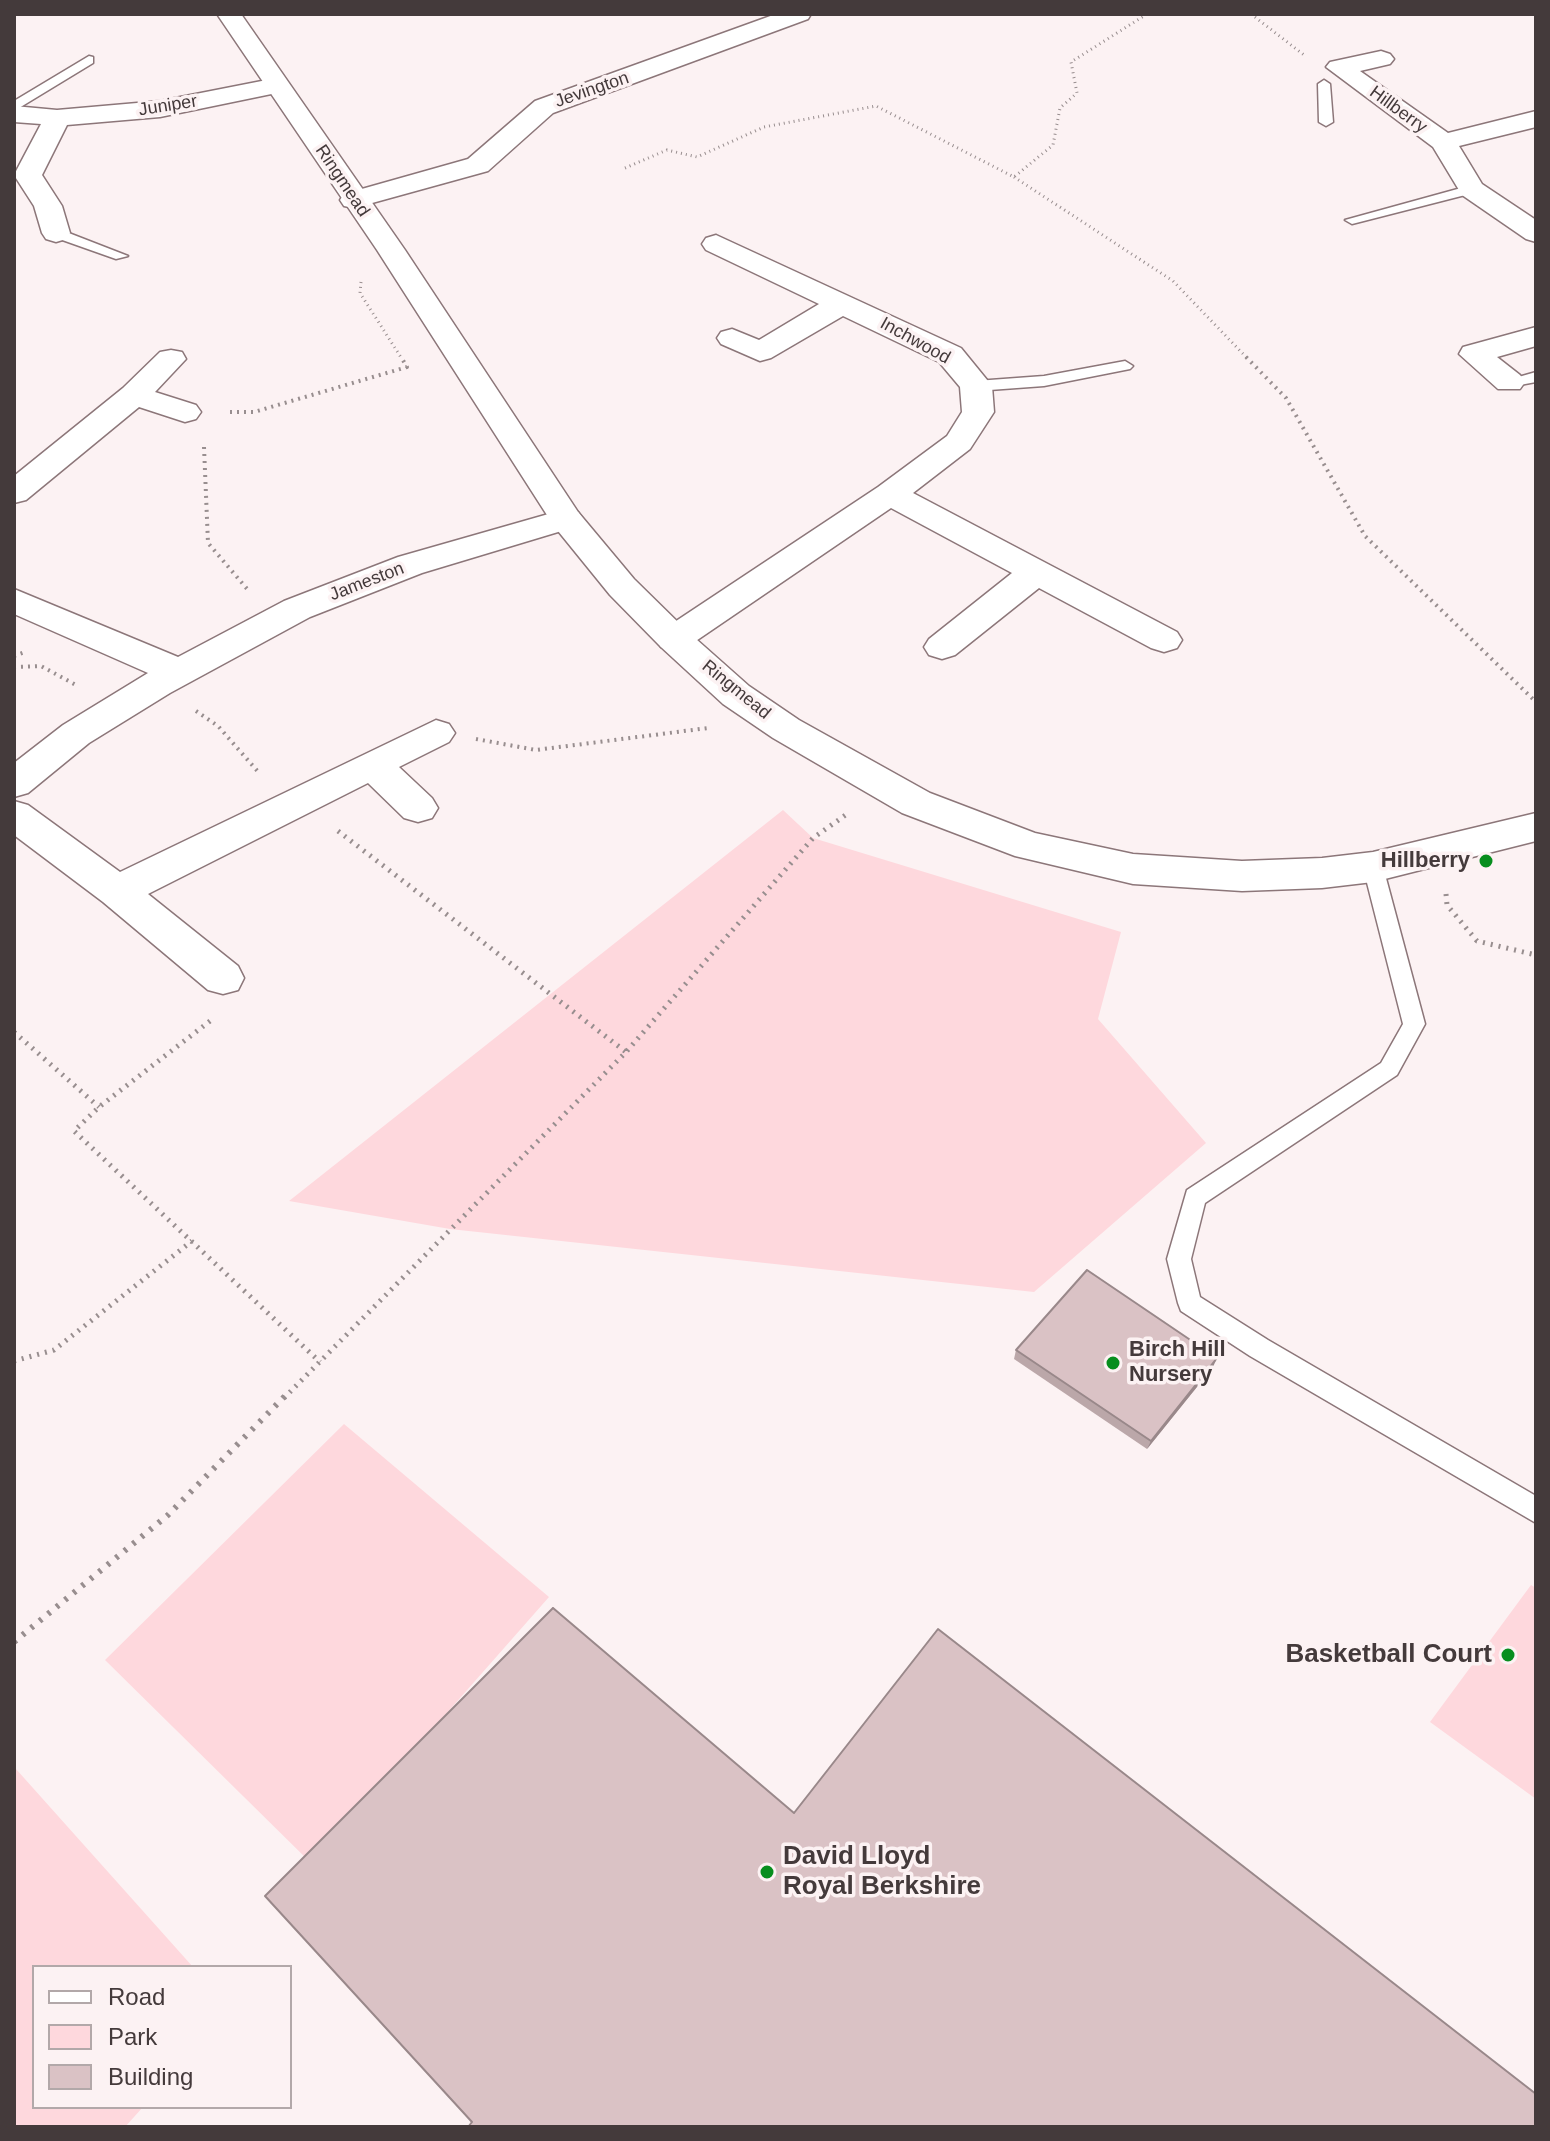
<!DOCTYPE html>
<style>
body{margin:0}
#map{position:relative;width:1550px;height:2141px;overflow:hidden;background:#fcf2f3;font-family:Helvetica,sans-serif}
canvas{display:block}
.frame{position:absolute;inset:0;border:16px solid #443a3b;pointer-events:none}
.legend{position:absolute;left:32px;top:1965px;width:260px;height:144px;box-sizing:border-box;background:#fcf2f3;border:2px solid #b2a8a9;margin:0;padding:10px 14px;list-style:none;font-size:24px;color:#443a3b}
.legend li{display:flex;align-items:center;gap:16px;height:40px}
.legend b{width:40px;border:2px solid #b2a8a9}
</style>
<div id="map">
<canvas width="1550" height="2141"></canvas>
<div class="frame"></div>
<ul class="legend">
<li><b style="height:10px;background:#fff"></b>Road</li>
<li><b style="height:22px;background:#fed8dd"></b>Park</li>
<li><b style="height:22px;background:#dac2c5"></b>Building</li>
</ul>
</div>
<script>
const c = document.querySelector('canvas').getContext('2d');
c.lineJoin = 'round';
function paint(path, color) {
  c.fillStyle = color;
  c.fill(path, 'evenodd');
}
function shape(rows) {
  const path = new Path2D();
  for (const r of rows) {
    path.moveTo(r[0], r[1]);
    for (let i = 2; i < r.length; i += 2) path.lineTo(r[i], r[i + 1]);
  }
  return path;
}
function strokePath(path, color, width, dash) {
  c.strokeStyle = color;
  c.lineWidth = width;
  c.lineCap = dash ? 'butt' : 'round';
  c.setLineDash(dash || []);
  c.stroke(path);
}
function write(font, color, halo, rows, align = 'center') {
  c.font = font + ' Helvetica,sans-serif';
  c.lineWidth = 7;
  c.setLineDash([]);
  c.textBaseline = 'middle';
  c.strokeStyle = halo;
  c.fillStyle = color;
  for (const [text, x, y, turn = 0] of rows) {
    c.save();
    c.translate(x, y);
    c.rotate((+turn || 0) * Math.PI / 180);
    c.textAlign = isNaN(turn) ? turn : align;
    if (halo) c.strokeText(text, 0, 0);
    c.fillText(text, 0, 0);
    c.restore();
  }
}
paint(shape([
 [783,810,813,838,1121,932,1098,1019,1206,1143,1034,1292,450,1229,289,1201],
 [344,1424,549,1597,313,1865,105,1660],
 [1531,1585,1536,1588,1536,1799,1430,1722],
 [16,1769,193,1967,34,1967,34,2107,143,2107,125,2127,14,2127]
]), '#fed8dd');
const service = shape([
 [89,56,93,57,93,63,14,111,14,101,89,56],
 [1324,80,1330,84,1333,122,1326,126,1319,122,1318,84,1324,80],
 [1472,185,1477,186,1477,192,1352,224,1345,220,1472,185],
 [51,230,61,230,128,256,116,259,51,236,51,230],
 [1125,361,1133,366,1130,369,1044,386,976,391,968,386,976,381,1044,376,1125,361],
 [1536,372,1536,382,1509,387,1501,382,1536,372],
 [1373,860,1383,867,1425,1024,1397,1075,1205,1203,1191,1259,1200,1297,1268,1340,1536,1496,1536,1523,1250,1356,1181,1311,1178,1303,1167,1259,1187,1190,1381,1063,1403,1024,1363,867,1373,860]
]);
const minor = shape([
 [776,14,811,14,808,19,553,113,488,171,354,208,344,206,340,200,344,194,468,159,535,101,776,14],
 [1381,51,1390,54,1394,59,1390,64,1360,71,1448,133,1536,111,1536,127,1459,146,1482,184,1536,220,1536,242,1526,239,1462,195,1433,147,1326,67,1330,62,1381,51],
 [277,78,286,81,290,86,286,91,160,117,67,125,42,175,62,206,70,233,66,239,56,242,46,239,42,233,34,206,14,175,41,124,14,122,14,106,57,110,160,101,277,78],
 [716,235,961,348,992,386,994,412,970,449,913,493,1177,632,1182,640,1177,648,1164,652,1151,648,1039,588,955,655,942,659,929,655,924,647,929,639,1012,573,891,508,687,647,674,651,661,647,656,639,661,631,878,487,947,436,962,412,960,387,939,362,843,316,771,358,760,361,721,344,717,338,721,332,732,329,759,340,819,304,706,250,702,244,706,238,716,235],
 [1536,327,1536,346,1497,357,1520,375,1525,382,1520,389,1498,389,1459,354,1463,347,1536,327],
 [171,350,182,352,186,359,155,392,196,405,201,412,196,419,185,422,139,407,26,500,14,503,14,476,123,388,160,352,171,350],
 [566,509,578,512,583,519,578,526,422,573,310,617,170,693,89,743,28,793,14,797,14,763,63,725,148,673,14,614,14,589,178,657,284,601,398,557,566,509],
 [436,720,449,724,455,733,449,742,399,767,432,798,438,808,432,818,418,822,404,818,368,783,148,894,238,966,244,978,238,990,223,994,208,990,103,902,14,835,14,801,28,805,120,872,436,720]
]);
const tertiary = shape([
 [217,14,241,14,405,250,578,512,634,579,687,631,749,686,799,720,930,793,1035,833,1133,854,1242,861,1322,858,1373,852,1536,813,1536,841,1373,882,1322,888,1242,891,1133,884,1015,856,902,813,773,738,723,704,661,647,610,595,554,526,377,250,217,14]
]);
strokePath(service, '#8c7679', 3);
strokePath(minor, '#8c7679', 3);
strokePath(tertiary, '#8c7679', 3);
strokePath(shape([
 [1251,14,1304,55],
 [625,168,667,150,697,157,764,127,876,106,1014,177,1053,145,1060,108,1077,93,1071,62,1147,14],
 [1014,177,1173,281,1248,359],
 [361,282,360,293,402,359]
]), '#988e8f', 3, [1, 4]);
strokePath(shape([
 [1246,357,1286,398,1365,536,1536,702],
 [230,412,254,412,407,367,401,357],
 [204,447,208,543,248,590],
 [14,656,25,652],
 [14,667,41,666,76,685],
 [196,711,218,726,260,774],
 [476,739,536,750,708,728]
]), '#988e8f', 4, [2, 5]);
strokePath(shape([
 [338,831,626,1052],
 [1446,894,1447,905,1477,941,1536,955],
 [210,1021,99,1107,74,1131,320,1362],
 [14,1032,99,1107],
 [14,1361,54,1350,192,1241],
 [284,1398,626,1052,813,838,847,814]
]), '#988e8f', 5, [2, 6]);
strokePath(shape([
 [14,1642,168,1515,285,1396]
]), '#988e8f', 6, [3, 8]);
paint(service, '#fff');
paint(minor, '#fff');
paint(tertiary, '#fff');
paint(shape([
 [1016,1350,1213,1367,1147,1449,1014,1359]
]), '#bba7a9');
paint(shape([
 [1217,1358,1213,1367,1147,1449,1151,1441]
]), '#99888a');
const building = shape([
 [1087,1270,1217,1358,1151,1441,1016,1350,1087,1270],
 [553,1608,794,1813,938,1629,1536,2094,1536,2127,468,2127,472,2122,265,1896,553,1608]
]);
paint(building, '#dac2c5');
strokePath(building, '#99888a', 2);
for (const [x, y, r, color] of [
 [1486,861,8,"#078e1e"],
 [1113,1363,8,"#078e1e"],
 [1508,1655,8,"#078e1e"],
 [767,1872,8,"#078e1e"]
]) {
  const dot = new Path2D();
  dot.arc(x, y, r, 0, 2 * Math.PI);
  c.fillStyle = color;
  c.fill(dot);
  strokePath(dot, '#fcf2f3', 3);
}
write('18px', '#443a3b', '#fcf2f3', [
 ["Jevington",592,90,-19],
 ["Juniper",168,106,-9],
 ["Hillberry",1398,110,36],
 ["Ringmead",342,181,56],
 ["Inchwood",915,341,29],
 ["Jameston",367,582,-21],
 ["Ringmead",736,690,39]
]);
write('bold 22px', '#443a3b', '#fcf2f3', [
 ["Hillberry",1470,861],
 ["Birch Hill",1129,1350,"left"],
 ["Nursery",1129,1375,"left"]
], 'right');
write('bold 26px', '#443a3b', '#fcf2f3', [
 ["Basketball Court",1492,1655],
 ["David Lloyd",783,1857,"left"],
 ["Royal Berkshire",783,1887,"left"]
], 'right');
</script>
